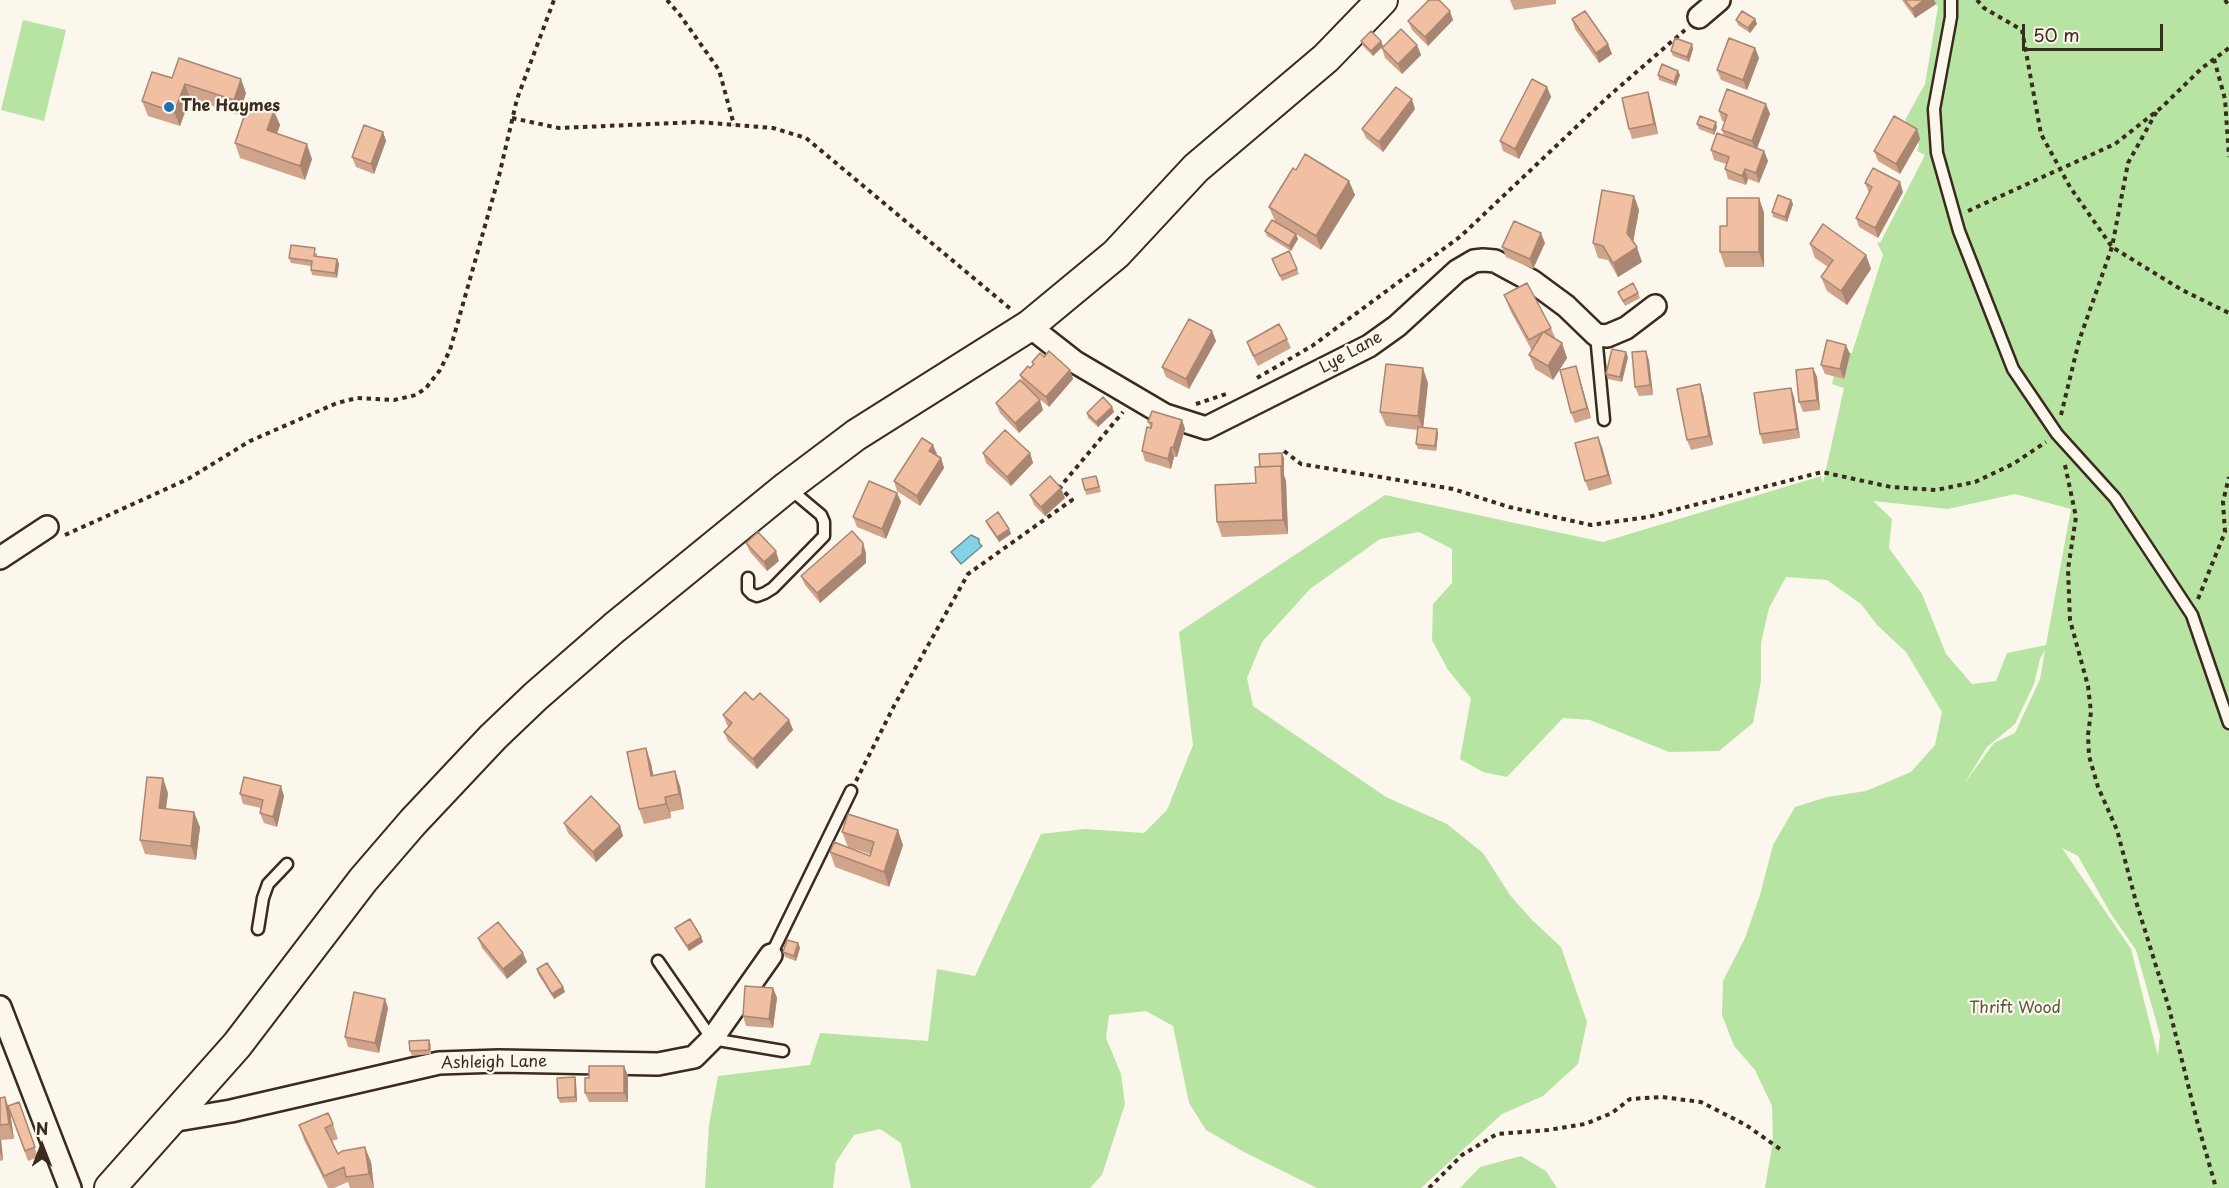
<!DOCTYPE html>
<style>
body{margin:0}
#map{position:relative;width:2229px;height:1188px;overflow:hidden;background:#fbf7ec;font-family:"Playpen Sans",sans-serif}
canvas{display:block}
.north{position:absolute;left:12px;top:1116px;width:60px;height:60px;-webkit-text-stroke:4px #fbf7ec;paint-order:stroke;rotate:0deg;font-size:16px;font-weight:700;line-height:24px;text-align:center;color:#3b2a1e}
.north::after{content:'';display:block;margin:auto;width:21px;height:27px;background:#3b2a1e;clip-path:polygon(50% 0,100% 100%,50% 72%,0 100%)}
.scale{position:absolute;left:2022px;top:24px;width:141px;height:27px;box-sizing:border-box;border:3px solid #3b2a1e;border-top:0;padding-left:8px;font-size:18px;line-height:21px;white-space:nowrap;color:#3b2a1e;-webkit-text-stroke:4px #fbf7ec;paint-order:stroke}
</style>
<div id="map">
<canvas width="2229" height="1188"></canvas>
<div class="north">N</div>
<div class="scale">50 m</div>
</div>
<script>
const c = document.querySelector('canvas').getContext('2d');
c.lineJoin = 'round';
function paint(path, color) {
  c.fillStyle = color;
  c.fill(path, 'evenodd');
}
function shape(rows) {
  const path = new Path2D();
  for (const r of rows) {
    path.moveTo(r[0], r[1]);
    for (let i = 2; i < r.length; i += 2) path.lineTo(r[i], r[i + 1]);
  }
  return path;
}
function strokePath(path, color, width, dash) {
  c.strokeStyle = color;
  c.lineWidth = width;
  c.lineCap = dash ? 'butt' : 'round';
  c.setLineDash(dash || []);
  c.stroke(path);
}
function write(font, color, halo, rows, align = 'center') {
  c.font = font + ' "Playpen Sans",sans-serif';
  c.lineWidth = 4.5;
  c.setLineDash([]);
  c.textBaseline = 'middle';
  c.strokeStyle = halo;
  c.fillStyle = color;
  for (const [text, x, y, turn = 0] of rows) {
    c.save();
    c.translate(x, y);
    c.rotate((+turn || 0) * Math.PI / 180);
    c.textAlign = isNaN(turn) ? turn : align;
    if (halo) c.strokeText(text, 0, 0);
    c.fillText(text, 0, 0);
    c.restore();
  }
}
paint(shape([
 [1933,0,2229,0,2229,1188,1765,1188,1773,1141,1772,1106,1755,1070,1734,1046,1722,1015,1723,981,1745,938,1760,895,1773,845,1795,807,1827,797,1866,791,1911,772,1935,745,1942,712,1906,652,1877,625,1861,604,1827,580,1786,577,1769,608,1761,643,1761,681,1753,723,1719,751,1669,752,1590,720,1563,718,1507,777,1483,772,1460,759,1471,698,1448,670,1432,640,1433,604,1452,583,1452,549,1419,532,1380,539,1310,589,1262,642,1247,678,1253,706,1386,797,1447,824,1483,853,1510,895,1532,920,1561,947,1587,1022,1578,1064,1543,1096,1502,1114,1421,1188,1317,1188,1244,1152,1206,1130,1189,1103,1173,1026,1146,1011,1109,1015,1106,1038,1121,1074,1125,1104,1102,1175,1090,1188,911,1188,901,1143,880,1129,854,1135,836,1162,833,1188,705,1188,709,1125,718,1076,810,1065,820,1033,928,1041,937,969,975,976,1041,834,1085,829,1144,833,1167,810,1193,745,1179,632,1385,495,1603,542,1821,476,1823,483,1844,388,1832,384,1840,351,1852,353,1883,255,1877,242,1880,243,1925,155,1917,151,1919,145,1905,120,1925,84,1938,7],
 [2015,494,2071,509,2046,645,2007,653,1996,681,1972,684,1946,654,1922,594,1889,548,1892,519,1873,501,1948,509],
 [2045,650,2040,679,2015,733,1994,743,1964,784,1987,747,2015,724,2034,684,2040,659],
 [2062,848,2078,856,2111,914,2136,950,2160,1035,2158,1056,2131,949],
 [23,20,66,30,44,121,1,110],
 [1521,1156,1546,1171,1557,1188,1460,1188,1480,1167]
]), '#b7e4a2');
const water = shape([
 [971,535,979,539,979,543,982,546,961,564,951,552,971,535]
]);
paint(water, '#86d2e5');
strokePath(water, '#688f95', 1.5);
const service = shape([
 [1951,0,1951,17,1934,109,1937,153,1959,231,2013,369,2057,434,2115,498,2192,615,2229,723],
 [1596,335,1604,420],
 [748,578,748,590,752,594,757,596,765,593,773,588,824,536,824,522,821,515,790,489],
 [258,929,263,898,268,884,287,864],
 [771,955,851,791],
 [658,961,712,1039,783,1051]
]);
const minor = shape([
 [1699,17,1719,0],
 [1029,326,1075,362,1165,415,1206,428,1369,346,1397,326,1457,271,1474,261,1483,260,1495,261,1532,281,1566,306,1596,335,1607,336,1626,328,1655,306],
 [0,558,47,527],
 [0,1007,70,1188],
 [171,1121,231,1111,439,1063,499,1061,658,1064,694,1057,712,1039,771,955]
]);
const secondary = shape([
 [110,1188,237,1045,363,880,413,822,493,737,536,696,614,628,787,487,856,435,1029,326,1116,254,1196,168,1326,58,1382,0]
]);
strokePath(service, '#3b2a1e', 15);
strokePath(minor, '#3b2a1e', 26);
strokePath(secondary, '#3b2a1e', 34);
strokePath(shape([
 [667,0,680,15,719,70,734,125],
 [1977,0,1984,8,2022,30,2041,134,2070,187,2112,247,2182,290,2229,313],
 [2225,0,2229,6],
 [2214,59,2225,99,2229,157],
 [512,118,559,128,698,122,773,128,806,138,1013,311],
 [1968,211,2115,144,2162,107,2202,68,2229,48],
 [1257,378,1312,346,1461,236,1610,95,1685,30],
 [1196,404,1229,393],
 [2061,415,2079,341,2112,247,2128,163,2157,111],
 [1284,451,1301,464,1453,489,1509,507,1591,525,1648,517,1822,472,1891,487,1936,490,1975,482,2013,464,2046,442],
 [2065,465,2076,517,2068,569,2070,620,2088,686,2091,712,2088,735,2089,756,2098,787,2117,830,2135,898,2169,1008,2197,1121,2216,1188],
 [65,535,188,479,250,441,337,403,357,398,394,400,416,395,426,388,440,370,450,350,499,176,517,99,554,0],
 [2198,599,2225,532,2223,502,2229,477],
 [856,781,894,706,968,574,1072,500,1060,487,1123,412],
 [1429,1188,1462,1155,1497,1134,1548,1130,1585,1124,1612,1113,1630,1099,1662,1097,1701,1102,1746,1125,1780,1149]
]), '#3b2a1e', 4, [4.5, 4.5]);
strokePath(service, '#fbf7ec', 10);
strokePath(minor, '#fbf7ec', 21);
strokePath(secondary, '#fbf7ec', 30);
paint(shape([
 [1426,0,1439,0,1453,20,1428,46,1412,30,1408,21,1428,1],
 [1510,0,1556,0,1556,4,1514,10],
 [1902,0,1934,0,1936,4,1915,18],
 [1572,19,1608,44,1612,54,1599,63,1575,29],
 [1755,19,1757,24,1750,33,1738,25,1736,20],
 [1361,41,1381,41,1383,46,1373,56,1363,46],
 [1692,44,1693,49,1689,62,1673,56,1671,51],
 [1417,45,1421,55,1402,74,1385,58,1382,48],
 [1755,48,1759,58,1747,90,1721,80,1717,70],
 [1658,75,1680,75,1676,86,1659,80],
 [172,78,246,93,239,115,190,98,180,126,148,116,142,101],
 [1547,87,1551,97,1519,159,1503,151,1500,141],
 [1648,92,1651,102,1658,134,1632,139,1629,129],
 [1766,104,1770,114,1757,148,1764,151,1768,161,1759,183,1748,179,1746,185,1728,179,1725,169,1726,164,1714,160,1711,150,1724,136,1722,130,1725,122,1722,121,1719,111],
 [1415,109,1383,152,1366,138,1362,129],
 [274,111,280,125,277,134,312,159,305,180,240,158,235,143],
 [1697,124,1717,127,1714,135,1699,129],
 [1917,129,1920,139,1900,174,1878,161,1874,151],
 [383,132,386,141,374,174,356,167,352,157],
 [1296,170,1349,181,1355,195,1321,250,1296,234,1298,239,1291,251,1267,236,1265,231,1275,221,1269,207],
 [1865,183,1903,192,1878,238,1859,227,1856,218,1869,193],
 [1634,196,1639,210,1633,242,1642,262,1618,277,1608,260,1598,258,1593,243],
 [1759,198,1764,213,1764,267,1725,267,1720,252,1727,226],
 [1791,200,1793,204,1787,222,1773,217,1772,212],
 [1545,243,1533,269,1506,257,1502,247],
 [1810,244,1866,255,1871,269,1847,305,1827,291,1821,277,1828,267,1815,258],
 [1289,251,1299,274,1282,281,1274,264],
 [317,253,317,256,337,259,339,264,337,278,312,275,311,270,311,266,291,263,289,258],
 [1618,292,1638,293,1640,298,1625,306],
 [1504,295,1551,328,1556,340,1562,343,1567,358,1553,380,1535,369,1529,355,1532,351,1510,310],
 [1212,331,1216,341,1189,389,1166,377,1162,367],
 [1287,339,1291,348,1258,366,1250,351,1247,342],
 [1646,351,1649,361,1653,395,1639,396,1635,387],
 [1850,354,1844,379,1825,374,1821,365],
 [1044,357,1070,370,1073,379,1049,407,1028,389,1043,410,1019,433,1000,413,996,403,1023,383,1020,375,1033,365,1032,362],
 [1628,357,1622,382,1608,379,1606,374],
 [1813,368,1817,377,1820,410,1803,412,1799,402],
 [1579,376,1591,418,1575,423,1571,413],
 [1428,383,1423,427,1437,429,1438,434,1436,451,1418,449,1416,444,1418,430,1386,426,1380,412],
 [1791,388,1794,397,1800,438,1763,444,1760,434],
 [1703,394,1713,445,1691,450,1687,440],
 [1112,407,1114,412,1098,427,1088,418,1087,413],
 [1182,420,1185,429,1177,457,1174,457,1171,469,1145,461,1142,451,1151,428,1148,422],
 [1602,447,1612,484,1589,491,1585,481],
 [983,453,1030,453,1033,463,1011,486,986,463],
 [937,454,936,455,941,458,944,468,920,506,897,491,894,481],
 [1284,458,1284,475,1286,481,1288,534,1222,537,1217,522,1256,483,1260,467],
 [1098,480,1101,492,1086,495,1085,490],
 [897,493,901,502,886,539,857,527,853,517],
 [1030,495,1065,498,1045,516,1034,505],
 [986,521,1009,529,1011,534,999,542,988,526],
 [746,543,779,561,767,571,750,552],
 [866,553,866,563,820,603,805,585,801,576],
 [723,715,789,720,793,730,757,769,728,741,724,732,729,727,727,725],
 [651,763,653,775,680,786,684,809,670,812,671,818,644,824,639,809],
 [168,793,166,809,200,827,196,860,145,854,140,840],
 [240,794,284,796,277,827,264,823,260,813,261,808,243,804],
 [564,823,620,826,623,836,596,862,568,833],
 [842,832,903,845,889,887,835,867,830,852,870,856,870,854,848,847],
 [675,928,701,937,703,942,689,951,677,933],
 [478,938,527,962,507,979,482,948],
 [798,943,800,948,796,961,785,957,783,952],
 [537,969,563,987,565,992,554,999,538,974],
 [773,988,777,998,773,1028,746,1026,743,1016],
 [388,1008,379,1053,348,1047,345,1037],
 [429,1040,431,1045,431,1054,412,1056,410,1051],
 [624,1066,628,1076,628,1102,589,1102,585,1093,589,1078],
 [575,1077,576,1082,577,1102,560,1103,558,1098],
 [5,1097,10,1112,14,1139,1,1140,3,1160,0,1161,0,1098],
 [19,1102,38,1157,28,1161,8,1106],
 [333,1124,338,1139,332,1141,338,1154,371,1162,374,1188,350,1188,348,1182,334,1188,328,1188,304,1140,299,1125]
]), '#cfa48a');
paint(shape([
 [1924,0,1934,0,1936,4,1915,18,1912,9],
 [1450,11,1453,20,1428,46,1425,37],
 [1755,19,1757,24,1750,33,1748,28],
 [1381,41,1383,46,1373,56,1371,51],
 [1608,44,1612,54,1599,63,1596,53],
 [1692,44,1693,49,1689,62,1687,57],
 [1417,45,1421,55,1402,74,1398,64],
 [1755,48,1759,58,1747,90,1743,80],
 [1678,71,1680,75,1676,86,1674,82],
 [241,79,246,93,239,115,234,100],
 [185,84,190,98,180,126,174,112],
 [1547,87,1551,97,1519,159,1515,149],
 [1648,92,1651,102,1658,134,1654,124],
 [1412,99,1415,109,1383,152,1379,142],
 [1766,104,1770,114,1756,151,1752,141],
 [274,111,280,125,273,145,267,130],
 [1716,122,1717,127,1714,135,1713,130],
 [1917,129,1920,139,1900,174,1896,164],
 [383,132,386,141,374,174,371,164],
 [307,144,312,159,305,180,300,166],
 [1764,151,1768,161,1759,183,1756,173],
 [1745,169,1748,179,1746,185,1742,176],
 [1349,181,1355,195,1321,250,1316,236],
 [1900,182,1903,192,1878,238,1875,228],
 [1634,196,1639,210,1632,248,1627,233],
 [1759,198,1764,213,1764,267,1759,252],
 [1791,200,1793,204,1787,222,1785,217],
 [1541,233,1545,243,1533,269,1530,259],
 [1296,234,1298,239,1291,251,1289,246],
 [1637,247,1642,262,1618,277,1613,263],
 [1866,255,1871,269,1847,305,1841,291],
 [337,259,339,264,337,278,335,273],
 [1212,331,1216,341,1189,389,1186,379],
 [1562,343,1567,358,1553,380,1548,366],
 [1846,345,1850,354,1844,379,1840,369],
 [1646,351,1649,361,1653,395,1650,385],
 [1626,352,1628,357,1622,382,1620,377],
 [1576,366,1579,376,1591,418,1587,408],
 [1423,368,1428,383,1423,430,1418,416],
 [1813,368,1817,377,1820,410,1817,400],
 [1070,370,1073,379,1049,407,1046,397],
 [1700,384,1703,394,1713,445,1709,436],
 [1791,388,1794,397,1800,438,1797,429],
 [1040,400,1043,410,1019,433,1015,423],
 [1112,407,1114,412,1098,427,1096,422],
 [1182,420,1185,429,1177,457,1173,448],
 [1437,429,1438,434,1436,451,1435,446],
 [1598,437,1602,447,1612,484,1608,475],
 [933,445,937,454,932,461,929,451],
 [1171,447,1174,457,1171,469,1168,459],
 [1030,453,1033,463,1011,486,1007,477],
 [1282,453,1284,458,1284,475,1286,481,1288,534,1283,520,1281,466],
 [941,458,944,468,920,506,917,496],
 [1061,488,1065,498,1045,516,1041,507],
 [897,493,901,502,886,539,882,529],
 [1009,529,1011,534,999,542,997,537],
 [863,543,866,553,866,563,820,603,817,593],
 [776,551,779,561,767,571,764,562],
 [789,720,793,730,757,769,753,759],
 [646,748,651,763,656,790,651,776],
 [675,771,680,786,684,809,679,794],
 [163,778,168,793,164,823,159,808],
 [281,786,284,796,277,827,273,817],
 [665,797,670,812,671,818,666,804],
 [194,812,200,827,196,860,191,846],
 [620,826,623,836,596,862,593,852],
 [898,830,903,845,889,887,884,872],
 [701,937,703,942,689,951,687,946],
 [798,943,800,948,796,961,794,956],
 [523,953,527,962,507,979,503,969],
 [563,987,565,992,554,999,552,994],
 [773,988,777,998,773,1028,769,1019],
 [385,999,388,1008,379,1053,375,1043],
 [624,1066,628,1076,628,1102,624,1093],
 [575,1077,576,1082,577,1102,575,1097],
 [5,1097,10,1112,14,1139,9,1124],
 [0,1139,1,1140,3,1160,0,1152],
 [365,1147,371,1162,374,1188,369,1174]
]), '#a98671');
const building = shape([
 [1429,0,1439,0,1450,11,1425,37,1408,21,1429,0],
 [1905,0,1924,0,1912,9,1905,0],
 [1585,11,1608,44,1596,53,1572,19,1585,11],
 [1742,11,1755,19,1748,28,1736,20,1742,11],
 [1401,29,1417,45,1398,64,1382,48,1401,29],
 [1371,31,1381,41,1371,51,1361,41,1371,31],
 [1675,38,1692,44,1687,57,1671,51,1675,38],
 [1729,38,1755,48,1743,80,1717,70,1729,38],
 [179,58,241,79,234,100,185,84,174,112,142,101,152,72,172,78,179,58],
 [1662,64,1678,71,1674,82,1658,75,1662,64],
 [1532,79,1547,87,1515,149,1500,141,1532,79],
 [1396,87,1412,99,1379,142,1362,129,1396,87],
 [1727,89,1766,104,1752,141,1722,130,1727,115,1719,111,1727,89],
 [1648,92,1654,124,1629,129,1622,98,1648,92],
 [249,102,274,111,267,130,307,144,300,166,235,143,249,102],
 [1700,116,1716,122,1713,130,1697,124,1700,116],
 [1894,116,1917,129,1896,164,1874,151,1894,116],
 [364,125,383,132,371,164,352,157,364,125],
 [1717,133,1764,151,1756,173,1745,169,1742,176,1725,169,1729,157,1711,150,1717,133],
 [1305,154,1349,181,1316,236,1269,207,1293,168,1296,170,1305,154],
 [1873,168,1900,182,1875,228,1856,218,1872,187,1865,183,1873,168],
 [1602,190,1634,196,1627,233,1637,247,1613,263,1603,246,1593,243,1602,190],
 [1778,195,1791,200,1785,217,1772,212,1778,195],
 [1727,198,1759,198,1759,252,1720,252,1720,226,1727,226,1727,198],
 [1272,220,1296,234,1289,246,1265,231,1272,220],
 [1514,221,1541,233,1530,259,1502,247,1514,221],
 [1823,224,1866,255,1841,291,1821,277,1833,260,1810,244,1823,224],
 [291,245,315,248,314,256,337,259,335,273,311,270,312,261,289,258,291,245],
 [1289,251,1297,269,1280,276,1272,259,1289,251],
 [1527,283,1551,328,1544,332,1562,343,1548,366,1529,355,1543,332,1529,340,1504,295,1527,283],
 [1633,283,1638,293,1623,301,1618,292,1633,283],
 [1189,319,1212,331,1186,379,1162,367,1189,319],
 [1279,324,1287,339,1254,356,1247,342,1279,324],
 [1827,340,1846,345,1840,369,1821,365,1827,340],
 [1612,349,1626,352,1620,377,1606,374,1612,349],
 [1049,351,1070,370,1046,397,1020,375,1028,366,1030,368,1034,364,1032,362,1040,353,1044,357,1049,351],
 [1646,351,1650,385,1635,387,1632,352,1646,351],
 [1386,364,1423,368,1418,416,1380,412,1386,364],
 [1576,366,1587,408,1571,413,1560,370,1576,366],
 [1813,368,1817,400,1799,402,1796,370,1813,368],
 [1020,380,1040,400,1015,423,996,403,1020,380],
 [1700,384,1709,436,1687,440,1677,389,1700,384],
 [1791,388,1797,429,1760,434,1754,393,1791,388],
 [1103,397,1112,407,1096,422,1087,413,1103,397],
 [1152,411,1182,420,1173,448,1171,447,1168,459,1142,451,1147,427,1151,428,1152,423,1148,422,1152,411],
 [1418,427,1437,429,1435,446,1416,444,1418,427],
 [1005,430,1030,453,1007,477,983,453,1005,430],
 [1598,437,1608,475,1585,481,1575,443,1598,437],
 [922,438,933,445,929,451,941,458,917,496,894,481,922,438],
 [1282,453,1282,470,1281,466,1260,467,1259,454,1282,453],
 [1281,466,1283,520,1217,522,1215,485,1256,483,1255,467,1281,466],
 [1050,476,1061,488,1041,507,1030,495,1050,476],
 [1096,476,1099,487,1085,490,1082,479,1096,476],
 [869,481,897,493,882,529,853,517,869,481],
 [998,512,1009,529,997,537,986,521,998,512],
 [852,531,863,543,862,554,817,593,801,576,852,531],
 [758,532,776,551,764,562,746,543,758,532],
 [745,692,753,700,760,693,789,720,753,759,724,732,732,723,723,715,745,692],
 [646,748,651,776,675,771,679,794,665,797,666,804,639,809,627,752,646,748],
 [147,777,163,778,159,808,194,812,191,846,140,840,147,777],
 [244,777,281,786,273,817,260,813,263,800,240,794,244,777],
 [591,796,620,826,593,852,564,823,591,796],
 [848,814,898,830,884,872,830,852,834,842,870,856,874,842,842,832,848,814],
 [690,919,701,937,687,946,675,928,690,919],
 [498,922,523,953,503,969,478,938,498,922],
 [787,940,798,943,794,956,783,952,787,940],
 [547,963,563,987,552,994,537,969,547,963],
 [745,986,773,988,769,1019,743,1016,745,986],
 [354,992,385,999,375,1043,345,1037,354,992],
 [429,1040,429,1050,410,1051,409,1041,429,1040],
 [589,1066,624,1066,624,1093,585,1093,585,1078,589,1078,589,1066],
 [575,1077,575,1097,558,1098,557,1078,575,1077],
 [5,1097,9,1124,0,1125,0,1098,5,1097],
 [19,1102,35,1147,25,1151,8,1106,19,1102],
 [328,1113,333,1124,325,1128,338,1154,342,1151,365,1147,369,1174,346,1177,344,1167,324,1176,299,1125,328,1113]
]);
paint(building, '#f1bfa1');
strokePath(building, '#a98671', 1.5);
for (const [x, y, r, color] of [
 [169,107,6,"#1f6fb2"]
]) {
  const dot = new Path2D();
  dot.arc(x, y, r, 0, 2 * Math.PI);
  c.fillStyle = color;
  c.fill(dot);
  strokePath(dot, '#fbf7ec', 2);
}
write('bold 16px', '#3b2a1e', '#fbf7ec', [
 ["The Haymes",181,107]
], 'left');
write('16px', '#3b2a1e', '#fbf7ec', [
 ["Lye Lane",1351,353,-29],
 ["Ashleigh Lane",494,1063,-1]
]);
write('16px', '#5a583f', '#fbf7ec', [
 ["Thrift Wood",2015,1009]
]);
</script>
